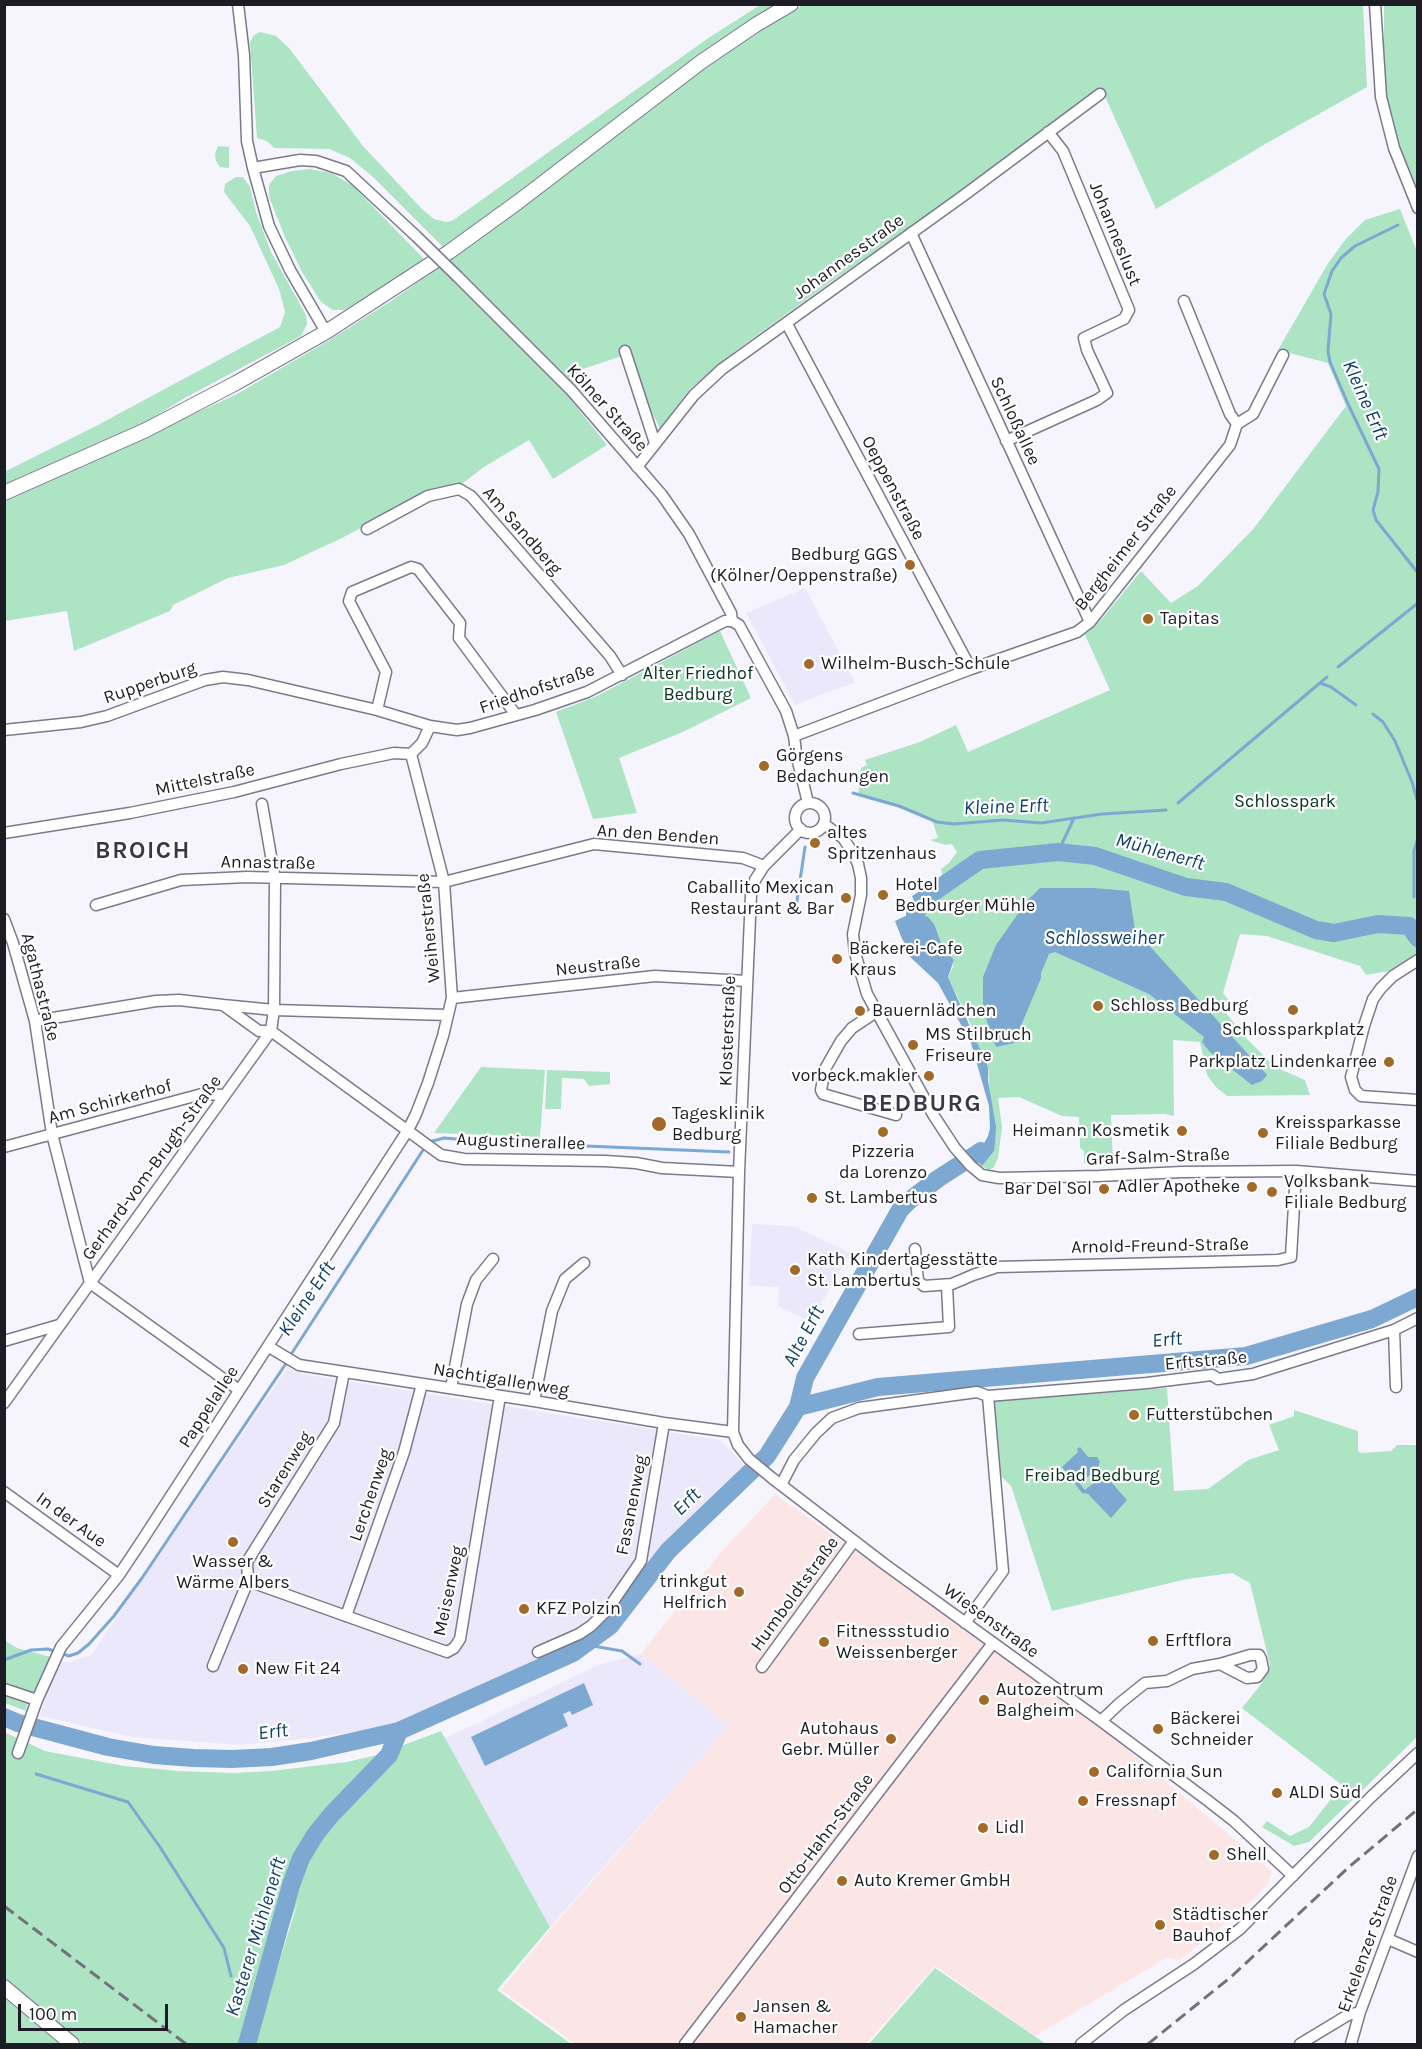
<!DOCTYPE html>
<meta charset="utf-8">
<style>
body{margin:0}
#map{position:relative;width:1422px;height:2049px;overflow:hidden;background:#f6f5fe;font-family:Karla,sans-serif}
canvas{display:block}
.frame{position:absolute;inset:0;border:6px solid #1c1c24;pointer-events:none}
.scale{position:absolute;left:18px;top:2004px;width:150px;height:27px;box-sizing:border-box;border:3px solid #1c1c24;border-top:0;padding-left:8px;font-size:18px;line-height:21px;white-space:nowrap;color:#1c1c24;-webkit-text-stroke:4px #fff;paint-order:stroke}
</style>
<div id="map">
<canvas width="1422" height="2049"></canvas>
<div class="frame"></div>
<div class="scale">100 m</div>
</div>
<script>
const c = document.querySelector('canvas').getContext('2d');
c.lineJoin = 'round';
function paint(path, color) {
  c.fillStyle = color;
  c.fill(path, 'evenodd');
}
function shape(rows) {
  const path = new Path2D();
  for (const r of rows) {
    if (r.length === 3) {
      path.moveTo(r[0] + r[2], r[1]);
      path.arc(r[0], r[1], r[2], 0, 2 * Math.PI);
      continue;
    }
    path.moveTo(r[0], r[1]);
    for (let i = 2; i < r.length; i += 2) path.lineTo(r[i], r[i + 1]);
  }
  return path;
}
function strokePath(path, color, width, dash) {
  c.strokeStyle = color;
  c.lineWidth = width;
  c.lineCap = dash ? 'butt' : 'round';
  c.setLineDash(dash || []);
  c.stroke(path);
}
function write(font, color, halo, rows, align = 'center') {
  c.font = font + ' Karla,sans-serif';
  c.lineWidth = 4.5;
  c.setLineDash([]);
  c.textBaseline = 'middle';
  c.strokeStyle = halo;
  c.fillStyle = color;
  for (const [text, x, y, turn = 0] of rows) {
    c.save();
    c.translate(x, y);
    c.rotate((+turn || 0) * Math.PI / 180);
    c.textAlign = isNaN(turn) ? turn : align;
    if (halo) c.strokeText(text, 0, 0);
    c.fillText(text, 0, 0);
    c.restore();
  }
}
paint(shape([
 [775,1494,1094,1721,1272,1871,1268,1884,1255,1898,1179,1961,1168,1957,1035,2036,935,1966,866,2044,575,2044,501,1990,552,1927,729,1726,641,1654,721,1552]
]), '#fce6e5');
paint(shape([
 [805,588,855,682,795,705,746,613],
 [752,1224,793,1226,850,1253,811,1322,778,1306,779,1287,749,1286],
 [288,1367,302,1374,720,1440,744,1465,665,1549,603,1624,583,1641,485,1688,386,1727,311,1738,239,1745,132,1737,40,1716,57,1661,69,1662,91,1655],
 [641,1654,729,1726,550,1927,444,1739,598,1665]
]), '#eae8fa');
paint(shape([
 [760,5,780,5,444,248,373,177,350,158,329,149,274,148,267,141,257,138,250,42,254,35,260,32,276,36,289,48,363,146,422,209,434,219,446,222,452,221,707,39],
 [803,5,1363,5,1367,87,1267,143,1156,209,1102,90,998,166,835,279,735,351,690,389,660,428,622,356,583,369,571,400,607,445,553,479,529,440,484,467,463,483,424,494,342,538,284,565,228,578,173,605,170,611,74,651,67,611,5,621,5,501,237,394,328,341,391,301,452,258,738,43,779,17],
 [1384,5,1417,5,1417,192,1400,148,1387,97,1384,60],
 [218,146,229,147,229,168,220,167,216,161,215,154],
 [310,169,331,173,352,185,425,260,385,286,344,310,333,310,321,302,302,272,285,237,269,197,269,185,276,176,292,171],
 [236,177,243,177,250,187,256,212,271,252,306,315,307,324,301,336,183,399,146,422,5,487,4,472,96,426,280,327,285,312,279,289,250,226,224,192,225,184],
 [1400,209,1418,254,1417,960,1413,956,1389,971,1366,975,1360,966,1267,936,1240,934,1223,993,1233,1006,1226,1013,1247,1039,1275,1067,1305,1080,1310,1095,1227,1096,1216,1087,1207,1075,1200,1042,1173,1040,1174,1116,1165,1114,1111,1115,1113,1163,1084,1163,1084,1151,1080,1148,1079,1117,1062,1116,1019,1097,998,1098,1002,1127,998,1158,994,1167,989,1170,982,1166,994,1151,988,1067,979,1048,972,1027,948,977,953,967,954,960,943,948,923,911,925,901,944,883,941,869,949,863,957,852,952,844,945,845,930,840,938,838,932,820,911,811,858,796,861,768,867,765,865,760,920,742,956,725,968,752,1110,690,1085,635,1100,621,1141,571,1171,603,1198,586,1254,528,1346,406,1328,363,1278,350,1327,265,1345,240,1365,220],
 [720,631,751,698,685,731,619,758,637,813,593,819,556,712,597,696],
 [481,1067,545,1070,540,1137,434,1133],
 [547,1070,610,1072,610,1084,589,1086,584,1079,562,1078,561,1109,545,1109],
 [1167,1388,1174,1491,1208,1489,1248,1460,1279,1450,1269,1425,1294,1416,1294,1410,1358,1431,1358,1451,1361,1453,1391,1451,1397,1445,1417,1445,1417,1737,1309,1842,1294,1846,1262,1827,1267,1821,1290,1836,1309,1827,1342,1785,1242,1708,1262,1683,1270,1665,1250,1583,1232,1573,1187,1579,1052,1611,1011,1486,1000,1475,992,1401],
 [4,1640,17,1648,51,1657,36,1689,29,1696,26,1711,5,1703],
 [441,1731,550,1927,497,1990,571,2044,253,2044,299,1899,244,2044,83,2044,5,1979,4,1732,45,1751,124,1766,179,1771,234,1773,271,1771,347,1762,377,1755],
 [935,1968,1046,2044,869,2044],
 [5,1996,60,2044,5,2044]
]), '#ade4c3');
paint(shape([
 [941,878,944,883,925,901,923,911,924,916,928,917,934,924,943,948,954,960,948,977,988,1067,988,1080,996,1127,995,1143,994,1151,982,1166,969,1153,983,1145,988,1136,990,1128,989,1106,971,1043,938,983,909,956,910,951,902,939,895,921,918,910,912,896],
 [1040,888,1093,888,1129,891,1135,930,1267,1075,1262,1081,1252,1085,1209,1051,1202,1042,1204,1037,1149,994,1055,952,1049,954,1041,973,1041,978,1020,1028,1019,1042,996,1047,983,1010,983,977,996,945,1027,901],
 [1080,1447,1088,1457,1097,1457,1100,1462,1098,1467,1080,1484,1085,1490,1104,1474,1127,1500,1111,1518,1088,1494,1082,1493,1062,1467,1078,1452,1077,1449],
 [584,1683,593,1705,572,1715,570,1711,563,1714,568,1726,485,1766,471,1737]
]), '#7ca8d2');
strokePath(shape([
 [1398,225,1355,246,1341,258,1332,271,1324,294,1331,314,1328,351,1330,362,1348,404,1379,469,1378,492,1373,510,1376,520,1418,573],
 [1338,667,1418,603],
 [1320,683,1331,687,1356,705],
 [1373,714,1383,722,1395,741,1412,782,1418,803],
 [853,793,899,806,937,822,954,824,1003,820,1041,823,1102,814,1166,810],
 [1178,803,1327,677],
 [1058,852,1074,818],
 [1414,897,1414,851,1418,838],
 [795,914,805,847],
 [429,1142,444,1138,490,1142,729,1152],
 [290,1356,425,1147],
 [587,1645,622,1651,640,1664],
 [4,1660,31,1650,48,1649,69,1656,78,1653,89,1644,114,1616,142,1578,287,1362],
 [36,1774,128,1802,160,1847,224,1948,231,1976]
]), '#7ca8d2', 3);
strokePath(shape([
 [923,933,915,915,925,898,980,860,1058,852,1095,856,1186,887,1226,892,1316,930,1334,933,1378,924,1409,926,1418,938],
 [798,1407,805,1378,900,1210,910,1200,939,1178,981,1151],
 [4,1717,18,1723,108,1747,154,1755,193,1758,232,1759,272,1757,311,1751,399,1731,573,1653,610,1626,668,1551,767,1456,798,1407,878,1387,1246,1356,1372,1319,1418,1297],
 [247,2044,291,1885,301,1858,315,1835,331,1815,389,1755,399,1731]
]), '#7ca8d2', 18);
const minor = shape([
 [238,4,244,55,247,141,253,168,269,226,290,270,326,332],
 [1375,4,1381,97,1394,148,1418,208],
 [253,168,300,160,316,161,346,171,416,236],
 [911,233,1090,622],
 [458,277,571,390,662,495,689,534,731,613,732,621,739,625,786,711,794,736,796,753,808,803],
 [1184,301,1230,414,1237,424],
 [787,324,971,669],
 [625,351,655,443],
 [1006,441,1097,400,1107,393,1087,350,1084,338,1124,319,1129,310,1063,151,1048,132],
 [637,467,694,395,722,369,963,196,1100,94],
 [367,529,428,496,459,489,471,496,610,656,622,675],
 [377,710,386,672,349,601,352,592,411,567,418,569,460,623,459,638,516,715],
 [4,730,81,722,107,716,205,680,223,677,248,680,377,710,430,726,457,730,470,728,535,710,587,692,725,621,732,621],
 [794,736,971,669,1077,632,1090,622,1230,445,1237,424,1253,414,1283,355],
 [810,818,15],
 [262,804,275,879,274,1010,448,1015],
 [824,824,843,838,853,853,858,864,861,878,861,895,853,934,855,953,867,994,934,1116,955,1148,971,1166,982,1175,999,1178,1099,1176,1182,1172,1296,1171,1418,1181],
 [801,829,764,866,755,880,751,895,739,1172,733,1432,738,1445,749,1459,772,1478,883,1563,1101,1721,1207,1800,1234,1821,1293,1876],
 [4,833,130,813,234,792,341,764,394,753,411,754],
 [96,905,181,880,247,877,444,882,594,844,743,858,764,866],
 [4,919,13,943,35,1021,52,1134,90,1283,239,1390],
 [1418,960,1393,976,1381,988,1373,999,1364,1026,1351,1077,1355,1090,1361,1096,1418,1100],
 [452,998,655,976,747,981],
 [876,1012,852,1028,841,1041,825,1069,821,1090,823,1094,896,1115],
 [35,1021,156,1001,179,1000,223,1005,259,1031,271,1031,441,1155,464,1159,605,1161,636,1163,662,1168,739,1172],
 [4,1147,202,1094,224,1095],
 [915,1249,918,1281,924,1286,952,1284,973,1275,997,1267,1206,1262,1278,1260,1291,1257,1296,1171],
 [1394,1330,1396,1387],
 [859,1334,949,1327,947,1286],
 [4,1341,59,1325],
 [269,1347,299,1365,534,1401,664,1423,733,1432],
 [451,1388,467,1304,476,1280,493,1259],
 [534,1401,552,1311,565,1279,584,1263],
 [4,1403,271,1031,274,1010,223,1005],
 [781,1485,794,1460,816,1433,832,1418,859,1408,977,1392,988,1396,1147,1383,1212,1375,1218,1379,1253,1374,1394,1330,1418,1318],
 [4,1492,119,1575],
 [248,1581,447,1652,454,1648,460,1639,500,1396],
 [346,1616,404,1452,422,1384],
 [965,1623,1003,1571,988,1396],
 [538,1652,579,1634,591,1626,608,1609,641,1561,664,1423],
 [213,1666,248,1581,247,1562,334,1423,344,1372],
 [762,1667,854,1541],
 [4,1689,37,1700],
 [1101,1721,1120,1703,1145,1683,1167,1681,1192,1669,1220,1664,1247,1678,1257,1677,1263,1669,1261,1659,1259,1655,1250,1655,1220,1664],
 [18,1753,37,1700,61,1647,119,1575,143,1539,408,1130,416,1114,428,1083,443,1036,452,998,444,882,411,754,422,743,430,726],
 [1388,1939,1418,1952],
 [685,2044,993,1643],
 [1081,2044,1124,2010,1194,1964,1240,1929,1371,1797,1418,1753],
 [1300,2044,1348,2015,1360,2012],
 [1351,2044,1360,2012,1418,1856]
]);
const major = shape([
 [4,493,146,430,236,383,326,332,449,252,518,202,701,62,757,24,791,4],
 [4,1987,72,2044]
]);
strokePath(minor, '#7b798d', 13);
strokePath(major, '#7b798d', 16);
strokePath(minor, '#fff', 10);
strokePath(major, '#fff', 14);
strokePath(shape([
 [4,1906,186,2044],
 [1148,2044,1232,1976,1349,1867,1418,1809]
]), '#73727b', 3, [12, 6]);
const minorBridge = shape([
 [416,236,458,277]
]);
strokePath(minorBridge, '#7b798d', 13, []);
strokePath(minorBridge, '#fff', 10);
for (const [x, y, r, color] of [
 [910,565,6,"#a26928"],
 [1148,619,6,"#a26928"],
 [809,664,6,"#a26928"],
 [764,766,6,"#a26928"],
 [815,843,6,"#a26928"],
 [883,895,6,"#a26928"],
 [846,898,6,"#a26928"],
 [837,959,6,"#a26928"],
 [1098,1006,6,"#a26928"],
 [1293,1010,6,"#a26928"],
 [860,1011,6,"#a26928"],
 [913,1045,6,"#a26928"],
 [1389,1062,6,"#a26928"],
 [929,1076,6,"#a26928"],
 [659,1124,8,"#a26928"],
 [1182,1131,6,"#a26928"],
 [883,1132,6,"#a26928"],
 [1263,1133,6,"#a26928"],
 [1252,1187,6,"#a26928"],
 [1104,1189,6,"#a26928"],
 [1272,1192,6,"#a26928"],
 [812,1198,6,"#a26928"],
 [795,1270,6,"#a26928"],
 [1134,1415,6,"#a26928"],
 [233,1542,6,"#a26928"],
 [739,1592,6,"#a26928"],
 [524,1609,6,"#a26928"],
 [1153,1641,6,"#a26928"],
 [824,1642,6,"#a26928"],
 [243,1669,6,"#a26928"],
 [984,1700,6,"#a26928"],
 [1158,1729,6,"#a26928"],
 [891,1739,6,"#a26928"],
 [1094,1772,6,"#a26928"],
 [1277,1793,6,"#a26928"],
 [1083,1801,6,"#a26928"],
 [983,1828,6,"#a26928"],
 [1214,1855,6,"#a26928"],
 [842,1881,6,"#a26928"],
 [1160,1925,6,"#a26928"],
 [741,2017,6,"#a26928"]
]) {
  const dot = new Path2D();
  dot.arc(x, y, r, 0, 2 * Math.PI);
  c.fillStyle = color;
  c.fill(dot);
  strokePath(dot, '#fff', 2);
}
write('18px', '#1c1c24', '#fff', [
 ["Johanneslust",1115,234,68],
 ["Johannesstraße",849,257,-36],
 ["Kölner Straße",607,408,48],
 ["Schloßallee",1015,421,65],
 ["Oeppenstraße",893,488,62],
 ["Am Sandberg",522,531,49],
 ["Bergheimer Straße",1126,548,-52],
 ["Rupperburg",150,683,-19],
 ["Friedhofstraße",537,689,-19],
 ["Mittelstraße",205,780,-12],
 ["An den Benden",658,835,4],
 ["Annastraße",268,863,1],
 ["Weiherstraße",429,928,-96],
 ["Neustraße",598,966,-6],
 ["Agathastraße",40,987,76],
 ["Klosterstraße",728,1031,-88],
 ["Am Schirkerhof",110,1102,-15],
 ["Augustinerallee",521,1142,2],
 ["Graf-Salm-Straße",1158,1157,-2],
 ["Gerhard-vom-Brugh-Straße",152,1168,-54],
 ["Arnold-Freund-Straße",1160,1246,-1],
 ["Erftstraße",1206,1361,-5],
 ["Nachtigallenweg",501,1380,9],
 ["Pappelallee",209,1407,-57],
 ["Starenweg",285,1470,-58],
 ["Lerchenweg",371,1495,-71],
 ["Fasanenweg",632,1505,-79],
 ["In der Aue",71,1520,36],
 ["Meisenweg",449,1591,-78],
 ["Humboldtstraße",795,1594,-54],
 ["Wiesenstraße",991,1621,36],
 ["Otto-Hahn-Straße",826,1834,-53],
 ["Erkelenzer Straße",1368,1944,-70]
]);
write('18px', '#1c1c24', '#fff', [
 ["Bedburg GGS",898,555,"right"],
 ["(Kölner/Oeppenstraße)",898,576,"right"],
 ["Tapitas",1160,619],
 ["Wilhelm-Busch-Schule",821,664],
 ["Görgens",776,756],
 ["Bedachungen",776,777],
 ["altes",827,833],
 ["Spritzenhaus",827,854],
 ["Hotel",895,885],
 ["Bedburger Mühle",895,906],
 ["Caballito Mexican",834,888,"right"],
 ["Restaurant & Bar",834,909,"right"],
 ["Bäckerei-Cafe",849,949],
 ["Kraus",849,970],
 ["Schloss Bedburg",1110,1006],
 ["Bauernlädchen",872,1011],
 ["Schlossparkplatz",1293,1030,"center"],
 ["MS Stilbruch",925,1035],
 ["Friseure",925,1056],
 ["Parkplatz Lindenkarree",1377,1062,"right"],
 ["vorbeck.makler",917,1076,"right"],
 ["Tagesklinik",672,1114],
 ["Bedburg",672,1135],
 ["Kreissparkasse",1275,1123],
 ["Filiale Bedburg",1275,1144],
 ["Heimann Kosmetik",1170,1131,"right"],
 ["Pizzeria",883,1152,"center"],
 ["da Lorenzo",883,1173,"center"],
 ["Volksbank",1284,1182],
 ["Filiale Bedburg",1284,1203],
 ["Adler Apotheke",1240,1187,"right"],
 ["Bar Del Sol",1092,1189,"right"],
 ["St. Lambertus",824,1198],
 ["Kath Kindertagesstätte",807,1260],
 ["St. Lambertus",807,1281],
 ["Futterstübchen",1146,1415],
 ["Wasser &",233,1562,"center"],
 ["Wärme Albers",233,1583,"center"],
 ["trinkgut",727,1582,"right"],
 ["Helfrich",727,1603,"right"],
 ["KFZ Polzin",536,1609],
 ["Fitnessstudio",836,1632],
 ["Weissenberger",836,1653],
 ["Erftflora",1165,1641],
 ["New Fit 24",255,1669],
 ["Autozentrum",996,1690],
 ["Balgheim",996,1711],
 ["Bäckerei",1170,1719],
 ["Schneider",1170,1740],
 ["Autohaus",879,1729,"right"],
 ["Gebr. Müller",879,1750,"right"],
 ["California Sun",1106,1772],
 ["ALDI Süd",1289,1793],
 ["Fressnapf",1095,1801],
 ["Lidl",995,1828],
 ["Shell",1226,1855],
 ["Auto Kremer GmbH",854,1881],
 ["Städtischer",1172,1915],
 ["Bauhof",1172,1936],
 ["Jansen &",753,2007],
 ["Hamacher",753,2028]
], 'left');
write('18px', '#01331d', '#fff', [
 ["Alter Friedhof",698,674],
 ["Bedburg",698,695],
 ["Schlosspark",1285,802],
 ["Freibad Bedburg",1092,1476]
]);
write('italic 20px', '#0d3f67', '#fff', [
 ["Kleine Erft",1365,400,66],
 ["Kleine Erft",1006,807,-2],
 ["Mühlenerft",1160,852,16],
 ["Schlossweiher",1104,938],
 ["Kleine Erft",307,1299,-56],
 ["Alte Erft",804,1336,-62],
 ["Erft",1167,1340,-5],
 ["Erft",687,1502,-44],
 ["Erft",273,1732,-7],
 ["Kasterer Mühlenerft",256,1937,-73]
]);
c.letterSpacing = '1.5px';
write('bold 24px', '#393749', '#fff', [
 ["BROICH",143,851],
 ["BEDBURG",922,1104]
]);
c.letterSpacing = '0px';
</script>
